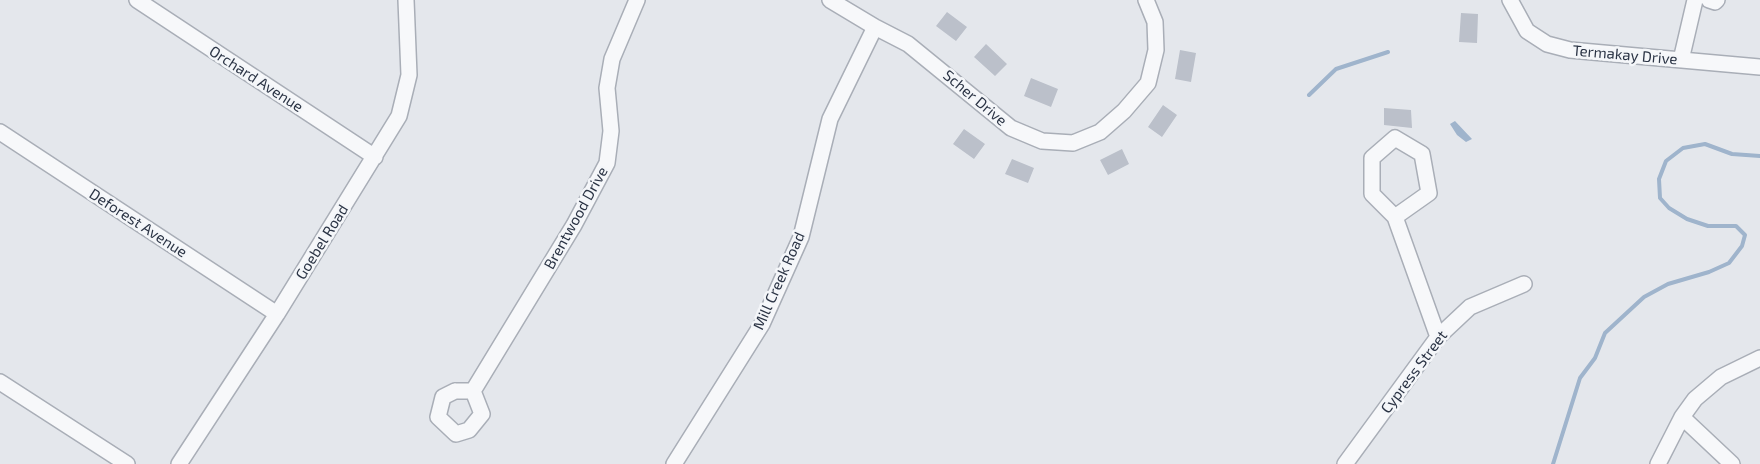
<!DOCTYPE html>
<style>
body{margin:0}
canvas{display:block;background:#e4e7ec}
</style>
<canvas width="1760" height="464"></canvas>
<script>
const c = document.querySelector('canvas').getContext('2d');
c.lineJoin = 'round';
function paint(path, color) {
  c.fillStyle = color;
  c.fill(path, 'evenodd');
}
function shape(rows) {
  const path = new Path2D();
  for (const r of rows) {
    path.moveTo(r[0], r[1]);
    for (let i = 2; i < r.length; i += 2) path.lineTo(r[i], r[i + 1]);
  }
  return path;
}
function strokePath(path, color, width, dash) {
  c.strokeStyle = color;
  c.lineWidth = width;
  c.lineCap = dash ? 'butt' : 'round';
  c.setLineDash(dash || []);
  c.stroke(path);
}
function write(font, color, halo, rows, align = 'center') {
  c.font = font + ' "Exo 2",sans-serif';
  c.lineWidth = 5;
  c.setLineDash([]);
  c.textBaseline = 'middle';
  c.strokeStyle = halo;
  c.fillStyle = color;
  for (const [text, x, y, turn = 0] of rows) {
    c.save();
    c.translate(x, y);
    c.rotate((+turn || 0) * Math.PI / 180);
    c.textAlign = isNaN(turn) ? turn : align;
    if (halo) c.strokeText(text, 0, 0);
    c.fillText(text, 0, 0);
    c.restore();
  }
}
paint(shape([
 [1455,121,1472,139,1466,142,1457,135,1450,124]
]), '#9fb4cc');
strokePath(shape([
 [1309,95,1336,69,1388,52],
 [1553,464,1580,378,1595,358,1605,333,1644,297,1668,284,1709,272,1729,263,1742,246,1745,235,1736,226,1708,226,1687,219,1669,208,1660,198,1659,179,1666,161,1683,148,1705,144,1732,154,1760,156]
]), '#9fb4cc', 4);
paint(shape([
 [947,12,967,27,956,41,936,26],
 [1461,13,1478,14,1477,43,1459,42],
 [986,44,1007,64,995,76,974,57],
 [1180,50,1196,53,1191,82,1175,79],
 [1031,78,1058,89,1051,107,1024,96],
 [1163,105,1177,115,1162,137,1148,127],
 [1384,108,1411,110,1412,128,1384,125],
 [964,129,985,144,974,159,953,144],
 [1122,149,1129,164,1108,175,1100,160],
 [1012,159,1034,168,1028,183,1005,174]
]), '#bbc0ca');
const minor = shape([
 [137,0,375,157],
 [830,0,875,27,908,44,1011,128,1042,141,1073,143,1100,132,1124,111,1148,83,1156,50,1155,22,1146,0],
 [1510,0,1527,31,1547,44,1570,50,1760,67],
 [1709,0,1715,2,1717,0],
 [1681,60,1695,0],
 [0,132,277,314],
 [1395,217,1429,193,1422,154,1395,138,1372,158,1372,194,1395,217,1438,337],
 [0,382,127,464],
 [455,391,473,391,482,414,469,430,456,434,438,417,443,397,455,391],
 [473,391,574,225,607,163,611,131,607,88,612,59,637,0],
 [1682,417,1732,464],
 [179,464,277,314,399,116,409,75,406,0],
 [674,464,762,324,801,237,830,119,875,27],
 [1345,464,1438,337,1470,307,1524,284],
 [1658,464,1682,417,1695,399,1721,377,1760,358]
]);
strokePath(minor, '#a9aeb7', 18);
strokePath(minor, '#f7f8fa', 15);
write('15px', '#2b3445', '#f4f6f9', [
 ["Termakay Drive",1625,55,5],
 ["Orchard Avenue",256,79,33],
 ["Scher Drive",975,98,40],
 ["Brentwood Drive",576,218,-61],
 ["Deforest Avenue",138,223,33],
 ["Goebel Road",322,242,-58],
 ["Mill Creek Road",779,281,-66],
 ["Cypress Street",1414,372,-53]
]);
</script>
